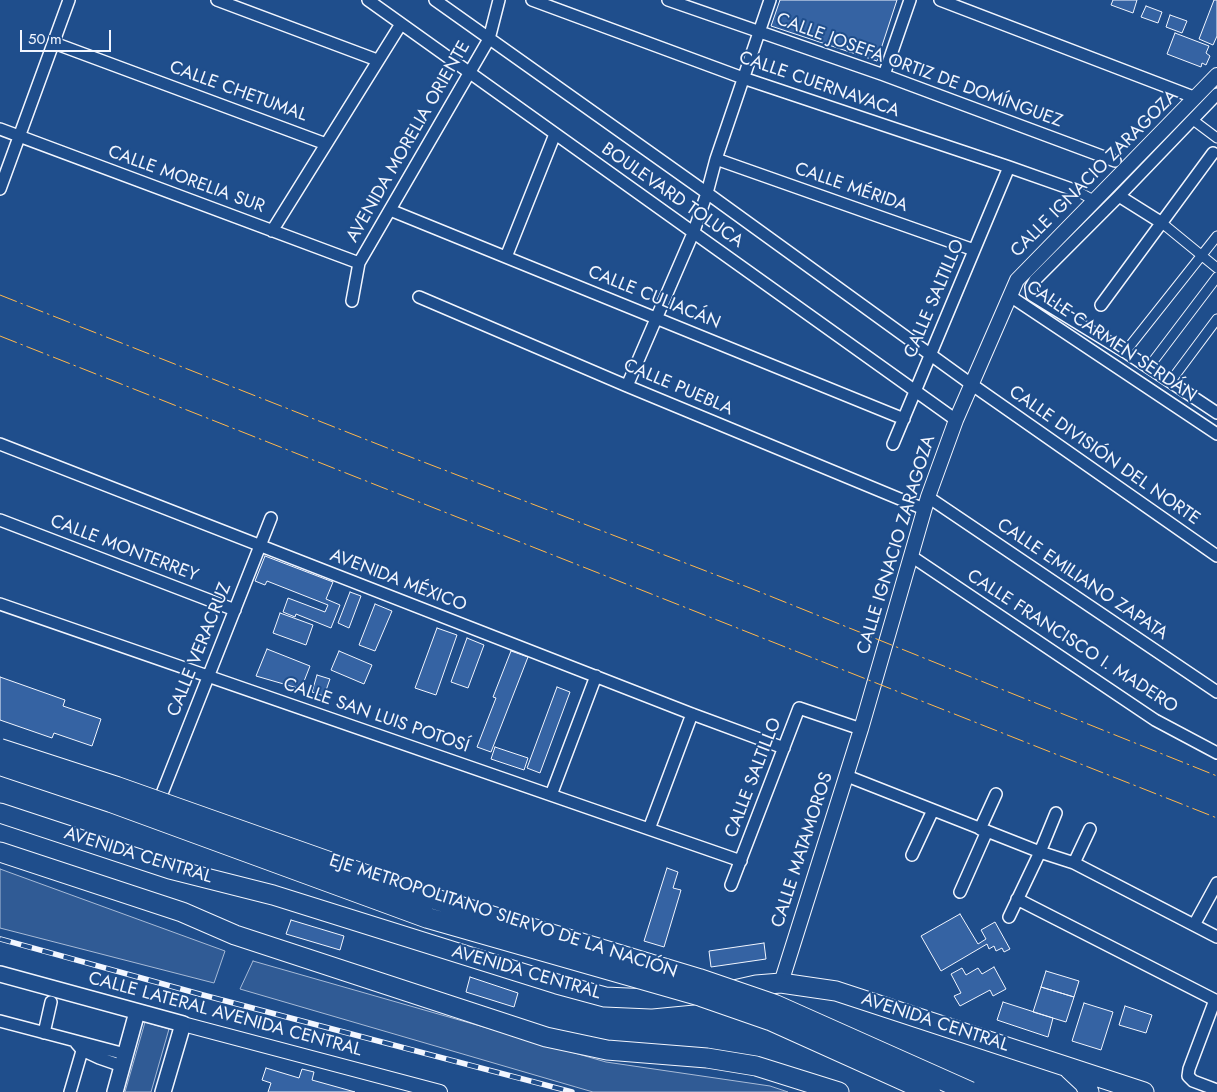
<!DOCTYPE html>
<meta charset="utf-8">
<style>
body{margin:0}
#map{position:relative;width:1217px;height:1092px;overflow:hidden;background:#1f4e8c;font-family:Jost,sans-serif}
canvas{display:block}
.scale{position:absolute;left:20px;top:30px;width:91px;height:22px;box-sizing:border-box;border:2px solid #f2f6ff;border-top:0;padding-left:6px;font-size:15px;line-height:18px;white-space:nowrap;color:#f2f6ff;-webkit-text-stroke:4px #1f4e8c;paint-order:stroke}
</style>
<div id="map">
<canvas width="1217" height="1092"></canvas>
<div class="scale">50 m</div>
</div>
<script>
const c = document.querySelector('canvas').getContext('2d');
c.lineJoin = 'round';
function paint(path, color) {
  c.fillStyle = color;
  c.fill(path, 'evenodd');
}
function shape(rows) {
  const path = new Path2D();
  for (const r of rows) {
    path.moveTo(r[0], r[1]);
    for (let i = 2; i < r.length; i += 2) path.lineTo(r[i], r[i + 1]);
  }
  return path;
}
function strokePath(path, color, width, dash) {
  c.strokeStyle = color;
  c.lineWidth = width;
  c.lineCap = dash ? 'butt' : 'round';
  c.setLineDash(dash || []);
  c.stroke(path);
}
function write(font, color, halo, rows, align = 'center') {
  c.font = font + ' Jost,sans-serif';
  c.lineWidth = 4;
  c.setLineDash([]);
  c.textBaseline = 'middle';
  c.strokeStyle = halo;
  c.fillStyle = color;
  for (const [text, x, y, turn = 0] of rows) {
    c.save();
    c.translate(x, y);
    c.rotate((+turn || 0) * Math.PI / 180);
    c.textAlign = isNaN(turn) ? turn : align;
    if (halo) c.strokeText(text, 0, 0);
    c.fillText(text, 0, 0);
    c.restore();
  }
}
const built = shape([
 [0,869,225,951,214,983,0,928,0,869],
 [253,961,606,1062,770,1086,788,1092,593,1092,240,989,253,961],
 [145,1022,169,1029,151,1092,125,1092,145,1022]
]);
paint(built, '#305b95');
strokePath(built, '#a8bbd7', 1);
const building = shape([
 [780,0,897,0,877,61,771,26,780,0],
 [1113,0,1137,0,1133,13,1111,5,1113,0],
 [1214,0,1217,0,1217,36,1213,45,1199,39,1214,0],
 [1146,6,1162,12,1158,23,1141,17,1146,6],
 [1170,15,1187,21,1182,33,1166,27,1170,15],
 [1175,33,1209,46,1206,53,1210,56,1206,65,1202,63,1201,67,1167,54,1175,33],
 [265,556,333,582,326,599,340,605,331,628,296,614,295,617,283,612,288,598,325,612,328,605,267,581,265,585,255,581,265,556],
 [350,592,361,596,349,628,338,623,350,592],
 [375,604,392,611,375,651,359,645,375,604],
 [280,613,313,625,306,645,273,633,280,613],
 [437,628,457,635,436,695,415,688,437,628],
 [467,638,484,645,468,688,451,682,467,638],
 [267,649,310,666,301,689,256,676,267,649],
 [339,651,372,665,364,684,331,670,339,651],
 [511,651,528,657,491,752,477,747,496,698,493,697,511,651],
 [317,675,330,679,324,696,312,692,317,675],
 [0,677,65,700,63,706,101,719,92,746,54,733,52,738,0,720,0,677],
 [557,687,570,692,540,773,527,768,557,687],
 [495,747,528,758,524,770,491,759,495,747],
 [667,868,678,872,673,888,681,890,664,947,644,941,667,868],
 [960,914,978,944,986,939,981,930,995,922,1010,949,1004,952,1002,948,996,951,994,946,989,949,987,944,941,971,921,936,960,914],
 [291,920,344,936,340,950,286,934,291,920],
 [764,943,766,959,711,967,709,951,764,943],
 [994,967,1006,989,993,996,990,990,960,1006,954,996,961,993,951,974,962,968,966,975,978,968,982,974,994,967],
 [1046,971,1079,981,1074,997,1041,987,1046,971],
 [470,977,518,993,514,1007,466,992,470,977],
 [1041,987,1074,997,1066,1022,1033,1012,1041,987],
 [1003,1002,1053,1018,1048,1037,997,1020,1003,1002],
 [1084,1003,1113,1012,1101,1050,1072,1041,1084,1003],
 [1125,1006,1152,1015,1146,1033,1119,1025,1125,1006],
 [266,1068,299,1078,302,1069,314,1072,312,1080,355,1092,268,1092,271,1083,262,1080,266,1068]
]);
paint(building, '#3563a3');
strokePath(building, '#f2f6ff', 1);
const pedestrian = shape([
 [1193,120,1217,138],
 [1077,191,1095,201],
 [1162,223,1217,268],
 [1125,352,1217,236],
 [1148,368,1217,277],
 [1170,382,1217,319]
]);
const minor = shape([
 [217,0,377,60],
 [368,0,956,420],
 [435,0,707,193,971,384,1217,556],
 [532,0,743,78,1009,167,1077,191],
 [668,0,884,75,1115,161],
 [940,0,1196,98],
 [54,43,326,144],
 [884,75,910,0],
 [1217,94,1119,196,1035,280,1031,287,1032,295,1125,352,1217,413],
 [0,129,359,263],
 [716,159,974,250],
 [0,189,69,0],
 [1119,196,1162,223],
 [390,210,904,419],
 [272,231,401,24],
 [506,257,555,134],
 [1010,296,1217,434],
 [419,297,627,386,924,509],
 [352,301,359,263,489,39,499,0],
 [1101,305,1213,153],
 [627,386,694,231,707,193,716,159,770,0],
 [0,444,692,714,784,748],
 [893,444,1009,167],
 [928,497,1217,692],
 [0,520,235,610],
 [911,556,1155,720,1217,753],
 [0,604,741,861],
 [847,776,1040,852,1074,863,1217,937],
 [551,795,596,676],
 [161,796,271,518],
 [649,829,692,714],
 [980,829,996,794],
 [912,855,933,810],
 [1074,863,1090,829],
 [731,885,799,708,861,729],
 [960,892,987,831],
 [1017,899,1217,1001],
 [1009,917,1040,852,1056,813],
 [1194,925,1217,883],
 [1215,1000,1189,1069,1188,1076,1193,1081,1217,1090],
 [0,1021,125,1054],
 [44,1033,51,1002],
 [76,1043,82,1050,99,1058,122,1066],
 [70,1092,84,1044]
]);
const tertiary = shape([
 [781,983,861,729,928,497,956,420,1017,280,1217,75],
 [183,1024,440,1092]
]);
const secondary = shape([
 [0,974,183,1024,163,1092],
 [115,1092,137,1012]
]);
const trunk = shape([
 [0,813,170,869,273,895,557,984,605,997,651,999,693,995],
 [0,852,182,912,235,935,546,1037,607,1050,707,1058,756,1066,839,1092],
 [725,992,756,985,781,983,836,991,1144,1092],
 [1069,1069,1084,1083,1089,1092]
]);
strokePath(pedestrian, '#f2f6ff', 11);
strokePath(minor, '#f2f6ff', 14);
strokePath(tertiary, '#f2f6ff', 16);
strokePath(secondary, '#f2f6ff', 18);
strokePath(trunk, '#f2f6ff', 21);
strokePath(pedestrian, '#1f4e8c', 9);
strokePath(minor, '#1f4e8c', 11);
strokePath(tertiary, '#1f4e8c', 14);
strokePath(secondary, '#1f4e8c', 15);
strokePath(trunk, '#1f4e8c', 19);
const rail = shape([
 [0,939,203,995,572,1092]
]);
strokePath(rail, '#f2f6ff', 5.5);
strokePath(rail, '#1f4e8c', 4, [11]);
const motorwayBridge = shape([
 [0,749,117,787,431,898,699,979,775,1005,970,1092],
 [0,765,111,802,428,918,701,996,770,1020,930,1092]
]);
strokePath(motorwayBridge, '#f2f6ff', 22, []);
strokePath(motorwayBridge, '#1f4e8c', 20);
strokePath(shape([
 [0,295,395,451,750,588,1217,776],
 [0,336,1217,818]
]), '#ffb74d', 1, [18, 4, 2.5, 4]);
write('18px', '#f2f6ff', '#1f4e8c', [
 ["CALLE JOSEFA ORTIZ DE DOMÍNGUEZ",919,71,20],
 ["CALLE CUERNAVACA",819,85,19],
 ["CALLE CHETUMAL",238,92,20],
 ["AVENIDA MORELIA ORIENTE",409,142,-60],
 ["CALLE IGNACIO ZARAGOZA",1095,174,-45],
 ["CALLE MORELIA SUR",186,180,20],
 ["CALLE MÉRIDA",851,188,19],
 ["BOULEVARD TOLUCA",672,196,35],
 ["CALLE CULIACÁN",654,298,22],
 ["CALLE SALTILLO",935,299,-67],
 ["CALLE CARMEN SERDÁN",1111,342,34],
 ["CALLE PUEBLA",678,388,23],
 ["CALLE DIVISIÓN DEL NORTE",1104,456,35],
 ["CALLE IGNACIO ZARAGOZA",897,545,-73],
 ["CALLE MONTERREY",124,549,21],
 ["CALLE EMILIANO ZAPATA",1082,580,34],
 ["AVENIDA MÉXICO",398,581,21],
 ["CALLE FRANCISCO I. MADERO",1072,642,33],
 ["CALLE VERACRUZ",200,650,-68],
 ["CALLE SAN LUIS POTOSÍ",376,716,19],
 ["CALLE SALTILLO",754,778,-69],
 ["CALLE MATAMOROS",803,850,-72],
 ["AVENIDA CENTRAL",138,856,17],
 ["EJE METROPOLITANO SIERVO DE LA NACIÓN",503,917,18],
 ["AVENIDA CENTRAL",526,973,16],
 ["CALLE LATERAL AVENIDA CENTRAL",225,1015,15],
 ["AVENIDA CENTRAL",935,1023,18]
]);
</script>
